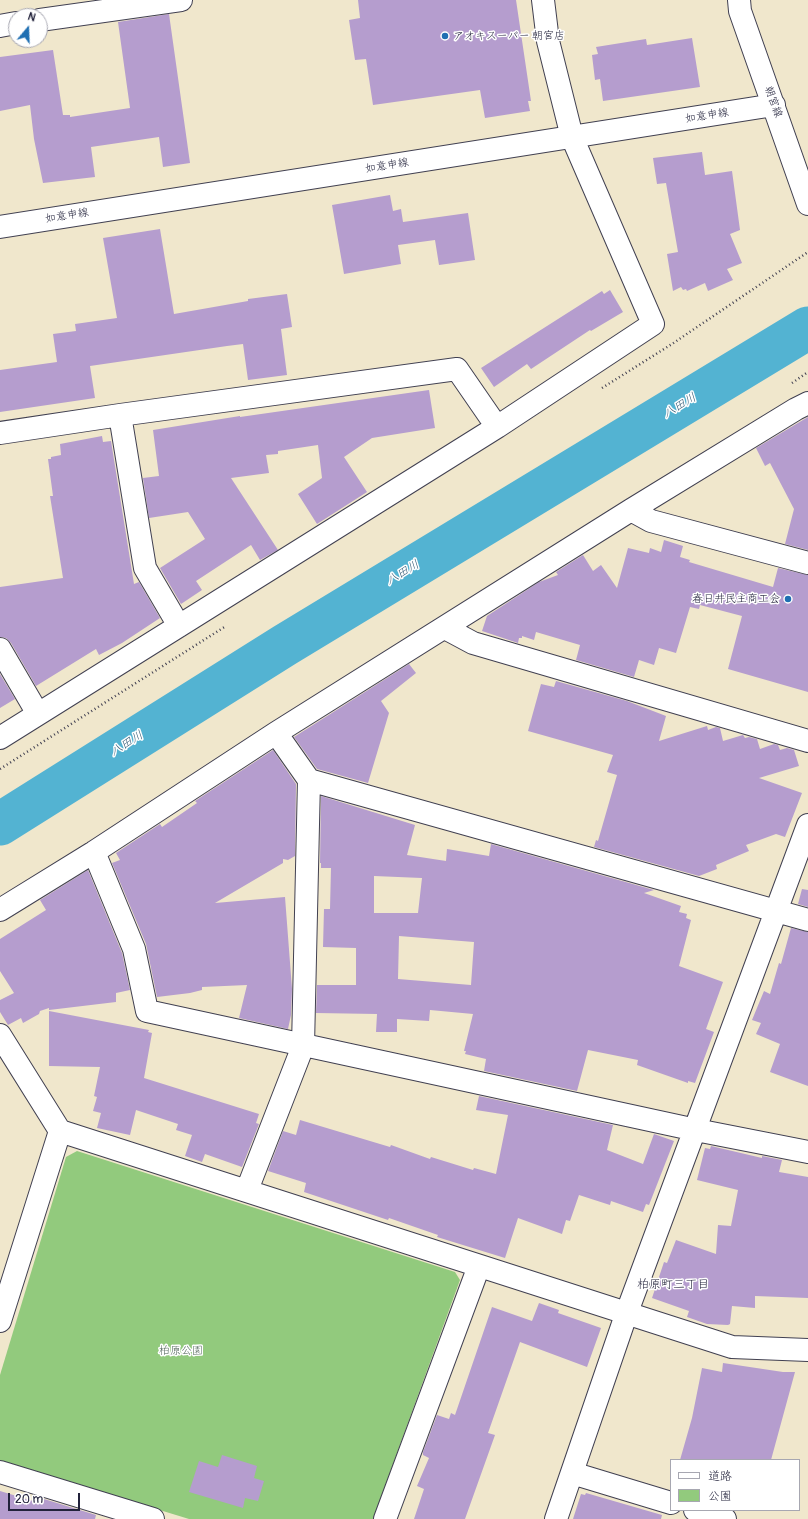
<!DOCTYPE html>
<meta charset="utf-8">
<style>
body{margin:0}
#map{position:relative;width:808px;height:1519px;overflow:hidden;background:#f0e7cc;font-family:Pangolin,"Klee One",sans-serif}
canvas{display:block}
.legend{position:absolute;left:670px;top:1459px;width:130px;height:52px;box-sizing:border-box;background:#fff;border:1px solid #a7a7b1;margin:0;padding:5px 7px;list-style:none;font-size:12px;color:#22223b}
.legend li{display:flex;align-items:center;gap:8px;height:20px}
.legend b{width:20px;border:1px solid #a7a7b1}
.north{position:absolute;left:8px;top:8px;width:40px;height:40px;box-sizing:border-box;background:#fff;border:1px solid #a7a7b1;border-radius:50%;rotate:19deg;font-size:11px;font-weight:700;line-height:16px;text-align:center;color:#22223b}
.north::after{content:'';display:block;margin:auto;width:14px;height:18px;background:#1f6fb2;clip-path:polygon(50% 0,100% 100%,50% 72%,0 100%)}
.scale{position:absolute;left:8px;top:1493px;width:72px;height:18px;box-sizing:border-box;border:2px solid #22223b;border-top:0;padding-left:5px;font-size:12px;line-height:14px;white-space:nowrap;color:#22223b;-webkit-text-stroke:3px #fff;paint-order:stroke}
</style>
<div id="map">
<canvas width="808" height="1519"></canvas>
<ul class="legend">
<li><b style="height:5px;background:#fff"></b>道路</li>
<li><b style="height:11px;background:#92ca7d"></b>公園</li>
</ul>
<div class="north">N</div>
<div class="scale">20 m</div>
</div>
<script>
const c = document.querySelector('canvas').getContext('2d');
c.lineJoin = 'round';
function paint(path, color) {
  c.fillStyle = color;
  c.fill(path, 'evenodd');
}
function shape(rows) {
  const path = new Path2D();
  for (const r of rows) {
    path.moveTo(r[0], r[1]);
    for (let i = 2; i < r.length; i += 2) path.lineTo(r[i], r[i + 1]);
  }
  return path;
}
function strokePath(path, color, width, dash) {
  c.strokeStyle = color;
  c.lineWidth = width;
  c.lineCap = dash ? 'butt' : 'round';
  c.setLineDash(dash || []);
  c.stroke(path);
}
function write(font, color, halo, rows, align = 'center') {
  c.font = font + ' Pangolin,"Klee One",sans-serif';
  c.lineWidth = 3;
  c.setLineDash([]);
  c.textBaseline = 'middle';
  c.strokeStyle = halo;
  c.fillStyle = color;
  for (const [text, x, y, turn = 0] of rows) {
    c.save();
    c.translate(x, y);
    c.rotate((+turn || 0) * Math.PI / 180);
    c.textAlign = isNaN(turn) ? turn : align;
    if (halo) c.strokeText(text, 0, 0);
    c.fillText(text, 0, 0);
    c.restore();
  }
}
paint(shape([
 [77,1151,455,1272,460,1280,373,1519,189,1519,0,1461,0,1375,66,1157]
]), '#92ca7d');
strokePath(shape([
 [0,824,285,645,808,328]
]), '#53b3d2', 43);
paint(shape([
 [358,0,516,0,531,101,528,101,530,111,485,118,480,90,373,105,366,59,355,60,349,20,360,18],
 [169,14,190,163,163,167,159,137,91,147,95,177,43,183,34,139,30,105,0,111,0,57,53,50,63,115,70,115,70,117,130,108,118,22],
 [692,38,700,87,603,101,600,79,595,80,592,55,598,54,596,47,646,39,647,45],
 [702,152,705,175,732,171,740,230,730,234,742,263,727,269,733,280,708,291,705,283,687,291,686,289,683,290,681,287,673,291,667,254,678,252,666,183,657,184,653,158],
 [390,195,393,211,401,209,403,222,468,213,475,260,439,265,435,240,398,245,401,264,344,274,332,205],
 [160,229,174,314,248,301,248,299,287,294,292,327,281,329,287,375,248,380,243,344,227,346,90,366,95,398,0,412,0,370,57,362,53,334,76,331,75,324,117,318,103,238],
 [610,290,623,312,591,331,590,330,531,369,527,364,494,387,481,368,602,291,604,294],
 [429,390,435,428,372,438,344,457,367,492,317,524,298,494,322,478,318,445,278,451,278,454,266,455,269,473,231,478,278,550,260,560,251,545,196,581,202,590,181,604,160,568,205,539,188,512,149,518,143,478,159,476,153,430,240,416,240,417],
 [808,417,808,550,785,544,794,509,770,463,765,466,756,448],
 [102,436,103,442,111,441,134,584,139,582,160,618,122,643,99,655,96,649,36,686,11,643,6,638,0,637,0,587,63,578,50,496,53,496,48,459,51,459,51,457,61,455,60,444],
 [664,540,683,546,680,557,690,560,689,562,773,587,778,568,808,575,808,692,728,669,742,616,700,605,699,609,690,607,676,653,659,648,654,665,639,660,634,677,576,660,580,645,536,632,534,640,522,636,522,638,519,638,518,643,482,631,487,616,539,582,558,575,556,572,583,555,593,571,601,565,617,588,628,548,649,553,650,548,661,552],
 [409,664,416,673,381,701,389,713,368,783,317,769,294,737],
 [0,674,15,699,0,708],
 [556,681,627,701,666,716,659,741,707,726,708,730,716,727,720,728,723,741,743,735,745,738,749,737,757,739,760,749,774,744,778,745,780,750,787,748,794,750,799,766,759,778,802,793,785,837,776,834,746,845,749,851,716,865,717,869,699,876,594,847,596,840,598,841,617,775,607,772,613,755,528,731,541,684,554,687],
 [273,750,296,784,295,856,288,860,283,859,283,863,215,903,285,897,292,989,291,1015,288,1029,239,1018,247,985,202,987,202,990,190,993,157,997,146,944,112,863,120,860,116,853,160,824,162,827,197,803,195,801],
 [321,796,415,825,407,855,446,861,447,849,489,856,491,844,654,890,644,893,681,906,679,912,687,914,686,918,691,920,679,966,723,982,706,1029,714,1032,695,1083,688,1081,688,1083,637,1065,638,1060,588,1050,577,1091,484,1071,486,1059,465,1054,466,1051,464,1051,473,1014,430,1010,429,1021,397,1019,397,1032,376,1032,377,1014,316,1013,317,985,356,985,356,948,323,947,324,909,330,909,331,868,321,868,321,863,320,863],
 [374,876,422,878,418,913,374,913],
 [399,936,474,942,471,985,398,979],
 [88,870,122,953,130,990,116,993,116,1002,49,1010,49,1008,40,1011,39,1014,23,1023,21,1018,8,1025,0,1012,0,1000,14,993,0,971,0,939,46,910,40,900],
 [802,889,808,890,808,907,798,904],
 [791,928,808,932,808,1086,770,1072,780,1044,756,1034,761,1023,752,1020,764,991,770,994,779,963,781,964],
 [49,1011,149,1030,148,1032,152,1033,144,1078,259,1114,256,1123,259,1124,242,1167,205,1154,202,1162,185,1156,192,1135,176,1130,178,1124,136,1110,130,1135,97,1128,101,1113,93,1111,97,1097,94,1096,100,1067,49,1066],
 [479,1096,613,1125,607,1150,643,1164,654,1134,674,1141,649,1205,646,1204,643,1212,611,1201,610,1205,579,1195,570,1221,566,1220,562,1234,518,1218,505,1258,437,1237,438,1235,389,1218,388,1220,304,1192,306,1183,268,1171,283,1131,296,1135,300,1120,390,1147,391,1145,430,1159,431,1157,473,1170,474,1168,496,1174,508,1115,476,1110],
 [711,1146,762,1158,762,1156,782,1160,779,1172,808,1177,808,1298,755,1296,755,1308,732,1306,730,1324,728,1325,707,1324,687,1317,689,1311,652,1298,664,1262,667,1263,676,1240,716,1254,718,1225,731,1226,738,1190,697,1180,705,1148,710,1149],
 [539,1303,559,1310,558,1313,601,1328,587,1367,520,1342,488,1433,495,1435,465,1519,414,1519,424,1489,417,1486,429,1458,423,1455,423,1452,437,1415,449,1419,451,1413,455,1415,492,1307,532,1321],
 [723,1363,783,1372,795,1372,771,1460,680,1460,692,1418,702,1368,722,1372],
 [222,1455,257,1466,254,1478,264,1481,258,1501,245,1498,243,1508,189,1492,199,1461,218,1467],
 [0,1491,43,1504,44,1499,96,1515,95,1519,0,1519],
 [586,1493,662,1515,661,1519,573,1519,581,1494,585,1495]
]), '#b59dce');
const minor = shape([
 [40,20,181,0],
 [0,26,16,23],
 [120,415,145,568,179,626],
 [0,433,120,415,457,369,497,427],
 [631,510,651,521,808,563],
 [445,628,473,643,808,741],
 [0,649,38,714],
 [276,733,309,780,808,920],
 [0,738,497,427,653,324,572,137,548,41,543,0],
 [94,852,134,949,147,1011,696,1130,808,1152],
 [0,910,94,852,276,733,631,510,796,409,808,403],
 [0,1035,60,1131,0,1321],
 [60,1131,732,1347,808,1350],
 [247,1190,303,1046,309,780],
 [0,1472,153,1519],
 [572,1473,671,1503],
 [695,1510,725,1519],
 [385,1519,479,1266],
 [556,1519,627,1312,808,825]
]);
const tertiary = shape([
 [739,0,740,11,808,204],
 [0,227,774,105]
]);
strokePath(minor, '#414051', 24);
strokePath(tertiary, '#414051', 24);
strokePath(shape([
 [792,383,808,372],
 [602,388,672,344,808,252],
 [0,769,226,626]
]), '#414051', 2.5, [1, 3]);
strokePath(minor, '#fff', 22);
strokePath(tertiary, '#fff', 22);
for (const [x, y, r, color] of [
 [445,36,4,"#1f6fb2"],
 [788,599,4,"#1f6fb2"]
]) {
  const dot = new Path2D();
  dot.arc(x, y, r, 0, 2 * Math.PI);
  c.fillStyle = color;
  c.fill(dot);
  strokePath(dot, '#fff', 1.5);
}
write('11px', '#22223b', '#fff', [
 ["アオキスーパー 朝宮店",453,36],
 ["春日井民主商工会",780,599,"right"]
], 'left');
write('11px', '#22223b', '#fff', [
 ["朝宮線",773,102,70],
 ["如意申線",707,116,-9],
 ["如意申線",387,166,-9],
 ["如意申線",67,216,-9]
]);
write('11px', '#495d52', '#fff', [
 ["柏原公園",181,1351]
]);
write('italic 12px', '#365c77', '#fff', [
 ["八田川",680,406,-31],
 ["八田川",403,573,-31],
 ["八田川",127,744,-32]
]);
write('12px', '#22223b', '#fff', [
 ["柏原町三丁目",673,1285]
]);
</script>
